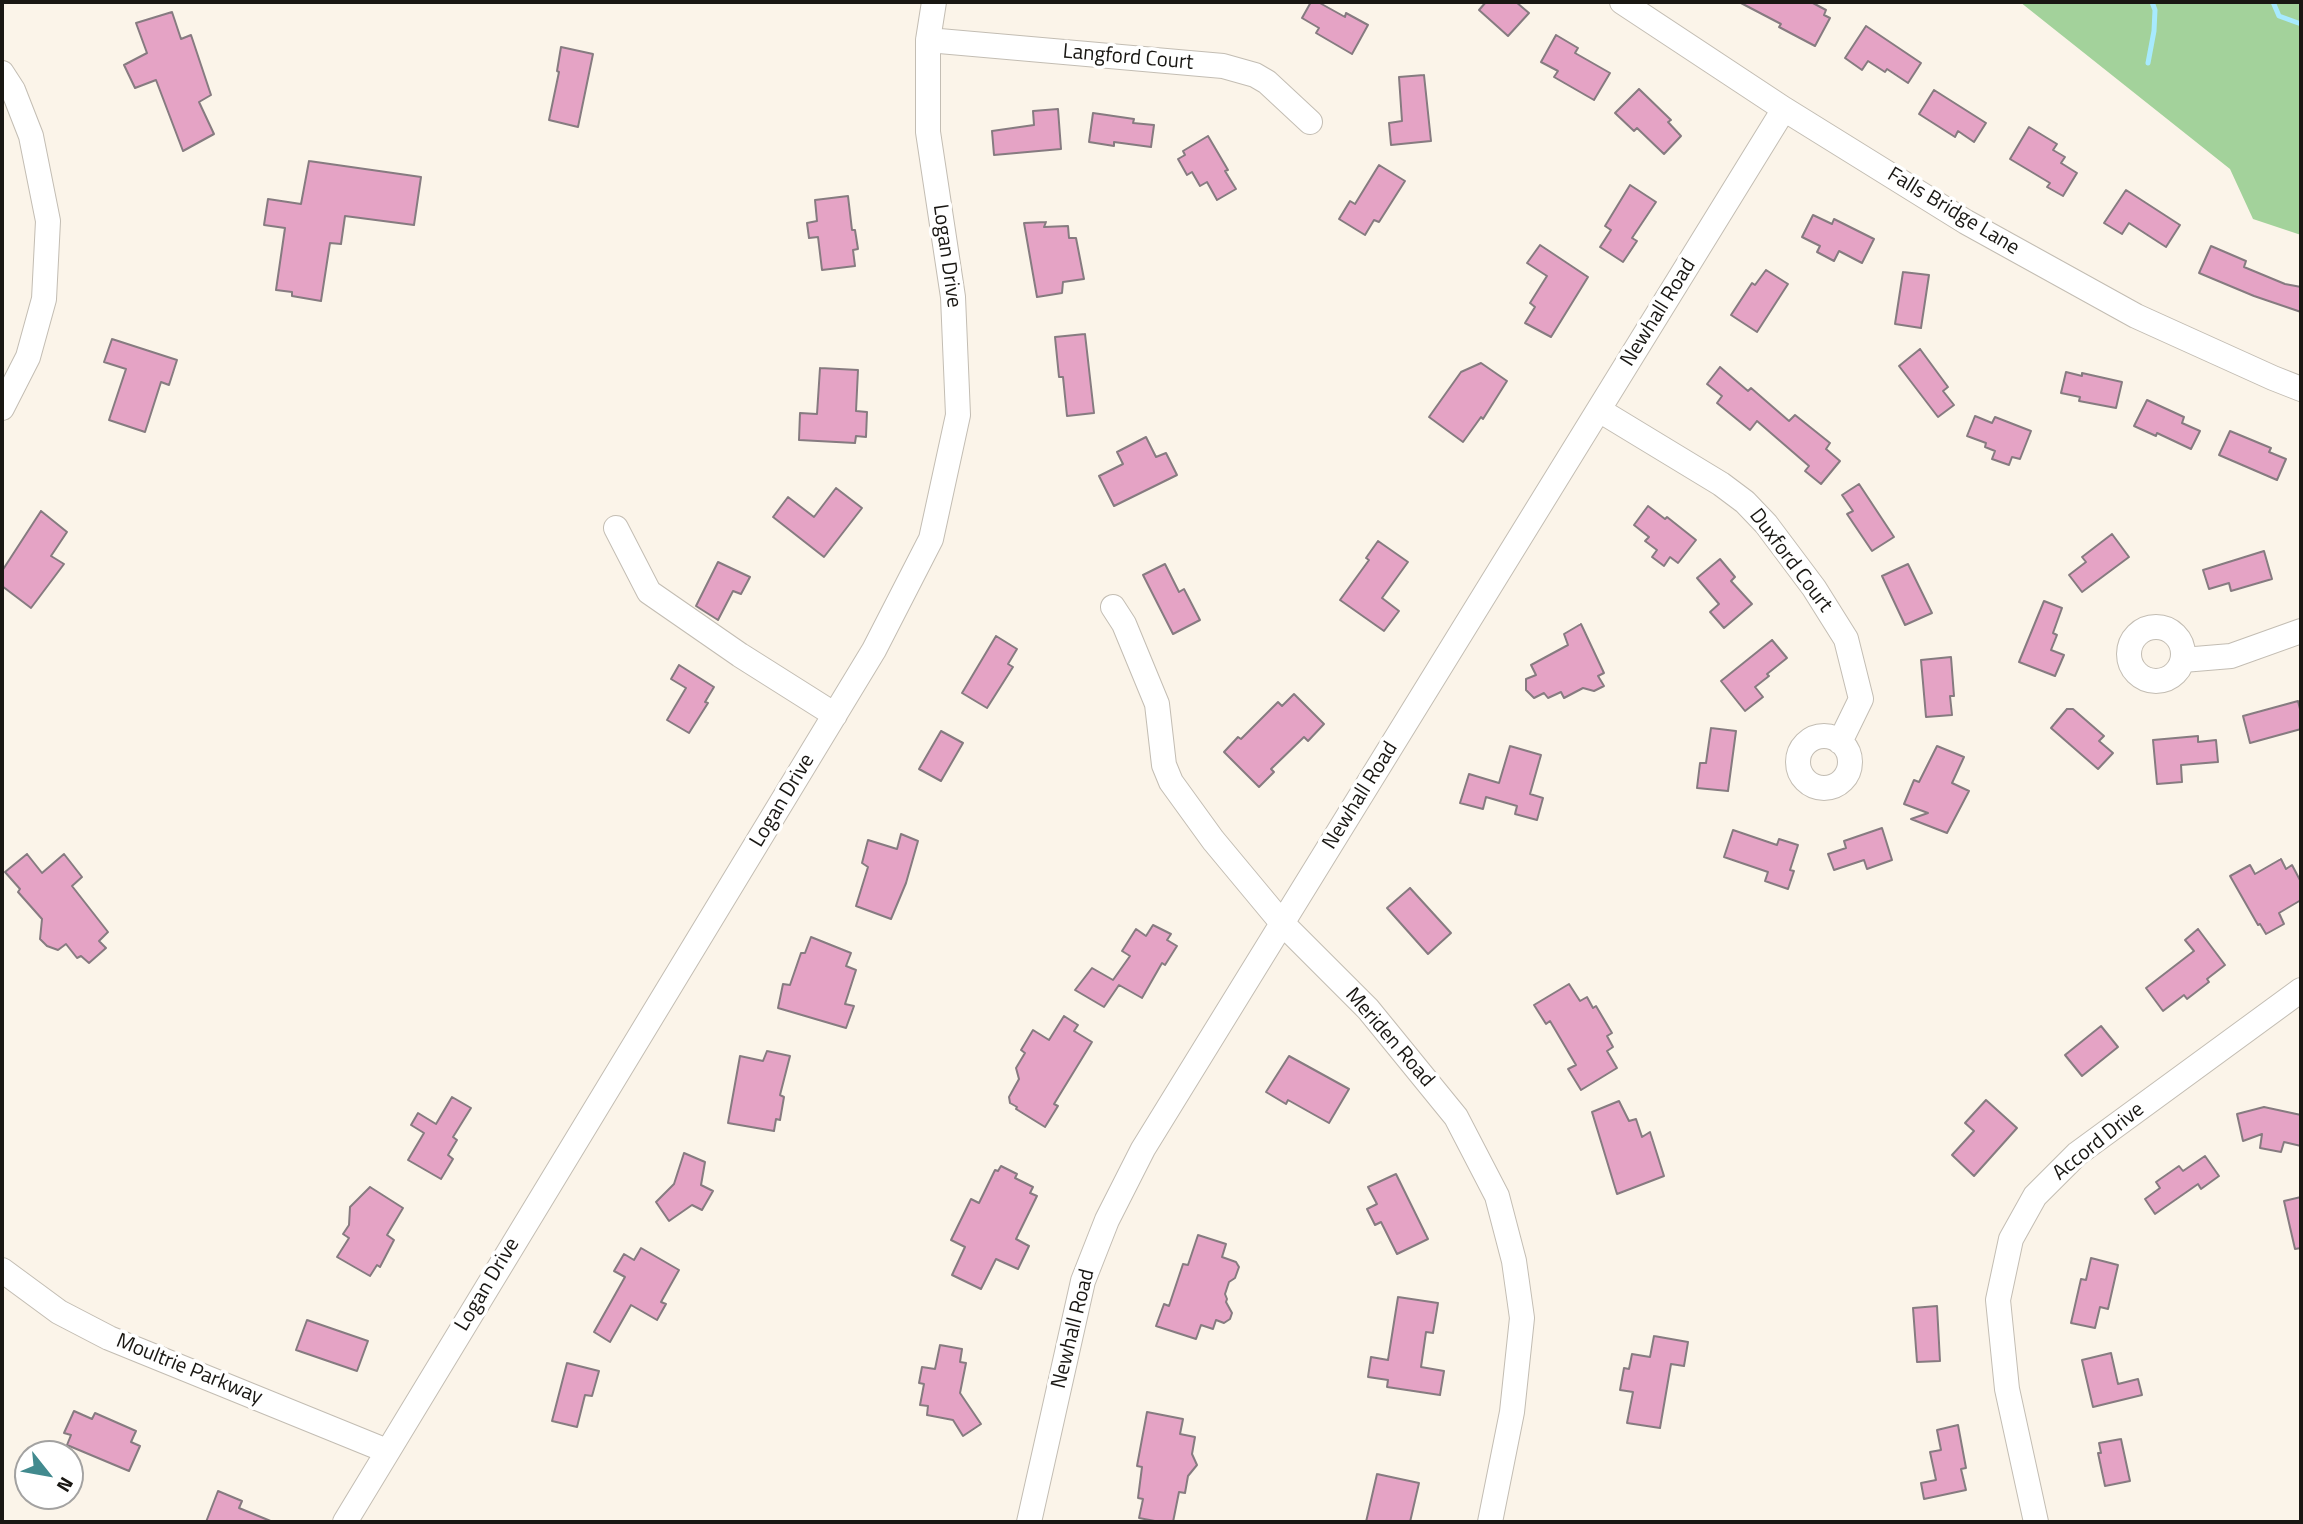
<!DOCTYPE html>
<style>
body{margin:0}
#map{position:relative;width:2303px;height:1524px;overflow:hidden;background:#fbf4e9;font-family:"Titillium Web",sans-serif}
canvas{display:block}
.frame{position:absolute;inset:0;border:4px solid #191713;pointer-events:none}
.north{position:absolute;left:14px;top:1440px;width:70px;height:70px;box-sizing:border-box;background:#fff;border:2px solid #a3a2a1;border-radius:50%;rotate:121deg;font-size:19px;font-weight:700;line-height:28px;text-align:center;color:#191713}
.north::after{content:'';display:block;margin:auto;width:24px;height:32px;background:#428a8e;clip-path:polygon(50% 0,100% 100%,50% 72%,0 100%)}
</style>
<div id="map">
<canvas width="2303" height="1524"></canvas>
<div class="frame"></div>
<div class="north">N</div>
</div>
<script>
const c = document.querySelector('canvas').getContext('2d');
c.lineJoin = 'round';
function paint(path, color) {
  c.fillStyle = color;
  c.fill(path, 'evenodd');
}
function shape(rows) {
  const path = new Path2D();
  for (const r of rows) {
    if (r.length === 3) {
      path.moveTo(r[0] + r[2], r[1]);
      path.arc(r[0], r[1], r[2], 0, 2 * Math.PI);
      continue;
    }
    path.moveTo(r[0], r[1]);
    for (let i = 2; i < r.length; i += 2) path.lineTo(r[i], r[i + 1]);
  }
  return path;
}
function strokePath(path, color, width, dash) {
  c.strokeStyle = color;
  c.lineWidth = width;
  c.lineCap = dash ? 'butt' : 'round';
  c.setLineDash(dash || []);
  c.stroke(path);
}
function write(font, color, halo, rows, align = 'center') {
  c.font = font + ' "Titillium Web",sans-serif';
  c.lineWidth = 7;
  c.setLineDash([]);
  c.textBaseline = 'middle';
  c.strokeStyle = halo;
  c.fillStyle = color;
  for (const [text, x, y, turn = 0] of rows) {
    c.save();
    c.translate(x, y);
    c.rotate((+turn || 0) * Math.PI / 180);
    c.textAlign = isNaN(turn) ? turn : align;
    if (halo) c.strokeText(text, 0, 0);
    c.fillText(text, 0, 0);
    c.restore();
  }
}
paint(shape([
 [2020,2,2301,2,2301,235,2253,219,2230,169]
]), '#a3d29b');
strokePath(shape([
 [2273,2,2279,16,2301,24],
 [2148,63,2154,31,2155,10,2152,2]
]), '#a7eafe', 5);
const building = shape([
 [1311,2,1318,2,1345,17,1346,13,1368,25,1352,54,1316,33,1319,28,1302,18,1311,2],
 [1486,2,1516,2,1529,13,1508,36,1479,10,1486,2],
 [1739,2,1811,2,1826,10,1824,15,1830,18,1815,46,1779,27,1781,24,1739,2],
 [172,12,181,39,191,35,211,95,199,102,214,134,183,151,156,80,135,88,124,65,147,53,136,23,172,12],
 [1866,26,1921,63,1908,83,1887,69,1885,72,1868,61,1862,70,1845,58,1866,26],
 [1556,35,1578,48,1575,53,1610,73,1594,100,1554,77,1558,71,1541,62,1556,35],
 [561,47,593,54,578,127,549,120,559,72,557,71,561,47],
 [1424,75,1431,141,1391,145,1389,123,1402,121,1399,77,1424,75],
 [1639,89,1671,120,1668,122,1681,136,1664,154,1637,128,1634,131,1615,113,1639,89],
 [1934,90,1986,123,1974,142,1958,131,1955,137,1919,114,1934,90],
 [1058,109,1061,149,994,155,992,131,1034,125,1033,111,1058,109],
 [1093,113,1134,119,1133,123,1154,125,1151,147,1114,142,1114,146,1089,142,1093,113],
 [2029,127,2057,144,2053,150,2065,157,2061,163,2077,173,2063,196,2047,187,2050,183,2010,159,2029,127],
 [1208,136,1228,170,1225,171,1236,189,1217,200,1207,182,1200,186,1192,172,1187,175,1178,159,1185,155,1183,151,1208,136],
 [309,161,421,177,414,225,345,216,341,244,330,243,321,301,292,296,292,292,276,290,285,228,264,225,268,199,301,204,309,161],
 [1379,165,1405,181,1379,222,1374,220,1365,235,1339,219,1350,201,1355,204,1379,165],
 [1630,185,1656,202,1632,238,1637,241,1623,262,1600,247,1611,230,1605,226,1630,185],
 [2126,190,2180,225,2166,247,2129,223,2122,234,2104,223,2126,190],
 [848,196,852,230,855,230,858,249,853,250,855,266,822,270,818,237,809,238,807,223,817,221,815,200,848,196],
 [1813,215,1832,224,1834,219,1874,239,1862,263,1839,251,1834,261,1817,252,1820,246,1802,237,1813,215],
 [1046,222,1044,227,1068,226,1069,238,1076,238,1084,279,1063,282,1062,293,1037,297,1024,223,1046,222],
 [1540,245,1588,277,1551,337,1525,323,1535,307,1530,303,1547,276,1527,263,1540,245],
 [2211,246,2246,261,2244,267,2285,284,2301,287,2301,312,2254,296,2199,273,2211,246],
 [1766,270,1788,284,1757,332,1731,315,1752,283,1755,285,1766,270],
 [1903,272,1929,275,1921,328,1895,324,1903,272],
 [1085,334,1094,413,1067,416,1063,377,1059,377,1055,337,1085,334],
 [112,339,177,360,169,385,161,382,145,432,109,420,126,369,104,362,112,339],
 [1920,349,1948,387,1943,391,1954,405,1938,417,1899,366,1920,349],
 [1481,363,1507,381,1483,419,1481,417,1463,442,1429,417,1461,372,1481,363],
 [1720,367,1748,391,1751,388,1789,421,1795,415,1830,443,1826,449,1840,461,1821,484,1805,471,1809,466,1757,421,1750,430,1717,403,1722,396,1707,384,1720,367],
 [820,368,858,370,856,411,867,412,866,437,856,436,855,443,799,440,800,413,817,414,820,368],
 [2066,372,2082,376,2082,373,2122,382,2116,408,2079,401,2080,397,2061,393,2066,372],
 [2147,400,2184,417,2182,423,2200,431,2191,449,2157,433,2156,436,2134,426,2147,400],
 [1975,416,1992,423,1995,417,2031,431,2020,459,2012,457,2009,465,1992,459,1995,451,1985,447,1986,443,1967,436,1975,416],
 [2230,431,2271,448,2269,452,2286,459,2277,480,2219,455,2230,431],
 [1146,437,1156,457,1166,453,1177,475,1114,506,1099,476,1123,464,1117,452,1146,437],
 [1859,484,1894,537,1872,551,1847,514,1853,511,1842,495,1859,484],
 [836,488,862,508,824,557,773,517,788,497,814,517,836,488],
 [1648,506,1665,519,1667,517,1696,540,1678,563,1670,557,1664,566,1652,557,1657,550,1645,541,1649,537,1634,525,1648,506],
 [41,511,67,532,51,556,64,564,31,608,2,586,2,571,41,511],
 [2112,534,2129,557,2082,592,2069,575,2086,562,2082,557,2112,534],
 [1378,541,1408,562,1382,598,1399,611,1384,631,1340,600,1369,560,1366,558,1378,541],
 [2264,551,2272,579,2231,591,2229,583,2209,589,2203,570,2264,551],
 [1720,559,1735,577,1731,581,1752,604,1724,628,1710,612,1719,604,1697,578,1720,559],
 [718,562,750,577,741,594,733,591,718,620,696,606,718,562],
 [1165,564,1179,592,1184,589,1200,620,1173,634,1143,575,1165,564],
 [1908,564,1932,613,1905,625,1882,576,1908,564],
 [2044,601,2062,608,2053,633,2057,635,2051,650,2064,655,2055,676,2019,662,2044,601],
 [1581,624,1604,673,1598,676,1604,686,1594,691,1583,688,1564,698,1561,692,1548,698,1544,693,1534,698,1526,690,1526,679,1536,675,1531,665,1568,645,1564,634,1581,624],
 [996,636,1017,649,1008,664,1013,667,987,708,962,693,996,636],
 [1772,640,1787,658,1767,674,1769,676,1755,687,1763,697,1745,711,1721,681,1772,640],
 [1951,657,1954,696,1950,696,1952,715,1926,717,1921,660,1951,657],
 [679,665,714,687,705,702,708,703,689,733,667,720,686,688,671,679,679,665],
 [1294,694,1324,724,1308,741,1304,737,1271,769,1274,772,1259,787,1224,752,1238,737,1241,739,1278,702,1282,706,1294,694],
 [2298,701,2301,713,2301,729,2250,743,2243,716,2298,701],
 [2067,709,2073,709,2104,736,2099,741,2113,753,2098,769,2051,728,2067,709],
 [1711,728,1736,731,1728,791,1697,788,1700,763,1706,763,1711,728],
 [941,731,963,743,941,781,919,769,941,731],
 [2198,736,2198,742,2216,740,2218,762,2181,765,2182,782,2157,784,2153,740,2198,736],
 [1510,746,1541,755,1530,794,1543,798,1537,820,1515,814,1517,806,1486,797,1483,809,1460,803,1469,774,1499,783,1510,746],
 [1937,746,1964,757,1952,783,1969,791,1947,833,1911,819,1928,813,1904,804,1914,780,1919,782,1937,746],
 [1882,828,1892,860,1867,869,1864,860,1834,870,1828,854,1846,848,1844,841,1882,828],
 [1733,830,1777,845,1779,839,1798,845,1790,870,1794,871,1788,889,1765,881,1768,872,1724,857,1733,830],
 [901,834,918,841,906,883,891,919,856,906,868,867,862,863,868,840,897,849,901,834],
 [27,854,42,873,64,854,82,877,72,886,108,932,99,941,106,948,89,963,81,956,77,958,66,944,58,950,47,946,40,939,42,919,18,892,20,889,5,872,27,854],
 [2281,859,2286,869,2292,865,2301,882,2301,900,2279,913,2284,924,2266,934,2260,924,2258,925,2230,876,2250,865,2255,874,2281,859],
 [1410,888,1451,933,1428,954,1387,908,1410,888],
 [1153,925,1171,934,1167,940,1177,946,1165,965,1162,963,1142,998,1119,985,1104,1007,1075,990,1092,968,1113,980,1130,956,1122,951,1136,929,1146,936,1153,925],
 [2198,929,2225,965,2207,979,2209,982,2187,999,2184,995,2163,1011,2146,988,2194,951,2185,940,2198,929],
 [811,937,851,953,846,966,856,970,845,1004,854,1006,846,1028,778,1008,783,984,790,985,801,953,805,953,811,937],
 [1569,984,1580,1001,1587,997,1593,1008,1596,1006,1612,1033,1607,1036,1613,1047,1607,1051,1617,1068,1581,1090,1568,1069,1576,1065,1550,1021,1546,1024,1534,1005,1569,984],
 [1064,1016,1078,1025,1074,1031,1092,1042,1054,1104,1058,1106,1045,1127,1016,1109,1017,1107,1010,1103,1009,1097,1019,1079,1016,1068,1025,1053,1021,1050,1033,1030,1049,1040,1064,1016],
 [2101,1026,2118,1047,2082,1076,2065,1055,2101,1026],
 [767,1051,790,1056,780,1095,784,1097,780,1120,776,1119,774,1131,728,1123,740,1056,763,1061,767,1051],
 [1289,1056,1349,1089,1329,1123,1288,1100,1286,1104,1266,1092,1289,1056],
 [452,1097,471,1108,453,1137,457,1140,448,1155,453,1159,441,1179,408,1160,424,1133,411,1125,418,1113,436,1124,452,1097],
 [1986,1100,2017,1128,1974,1176,1952,1155,1974,1131,1965,1123,1986,1100],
 [1619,1101,1629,1121,1636,1119,1642,1137,1650,1132,1664,1176,1617,1194,1592,1112,1619,1101],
 [2264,1107,2301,1115,2301,1146,2284,1142,2281,1152,2260,1148,2262,1134,2243,1141,2237,1114,2264,1107],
 [684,1153,705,1162,701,1185,713,1191,702,1210,692,1205,669,1221,656,1202,674,1184,684,1153],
 [2205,1156,2219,1176,2201,1189,2198,1184,2155,1214,2145,1199,2160,1188,2156,1182,2179,1166,2183,1171,2205,1156],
 [1001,1166,1017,1174,1015,1178,1033,1187,1030,1193,1037,1196,1016,1239,1029,1246,1018,1269,996,1259,981,1289,952,1275,965,1247,951,1240,971,1199,979,1203,995,1170,998,1171,1001,1166],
 [1396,1174,1428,1239,1397,1254,1381,1222,1375,1225,1367,1209,1377,1204,1368,1187,1396,1174],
 [370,1187,403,1208,387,1235,394,1240,380,1267,377,1265,370,1276,337,1257,349,1238,343,1234,349,1225,350,1207,370,1187],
 [2301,1197,2301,1248,2295,1249,2284,1201,2301,1197],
 [1198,1235,1226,1244,1222,1257,1236,1262,1239,1267,1235,1278,1229,1282,1225,1294,1227,1299,1226,1302,1232,1313,1230,1319,1224,1323,1216,1320,1213,1329,1201,1325,1196,1339,1156,1326,1164,1304,1169,1306,1183,1264,1188,1265,1198,1235],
 [641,1248,679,1270,661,1302,666,1304,657,1320,631,1305,610,1342,594,1332,625,1277,614,1271,624,1254,634,1260,641,1248],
 [2091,1258,2118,1265,2108,1309,2100,1307,2095,1328,2071,1323,2081,1279,2086,1280,2091,1258],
 [1398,1297,1438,1303,1433,1333,1426,1332,1421,1367,1444,1371,1440,1395,1387,1387,1388,1380,1368,1377,1371,1357,1388,1360,1398,1297],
 [1937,1306,1940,1361,1917,1362,1913,1308,1937,1306],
 [307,1320,368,1341,357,1371,296,1350,307,1320],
 [1654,1336,1688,1342,1684,1366,1671,1364,1660,1428,1627,1423,1633,1392,1620,1390,1624,1368,1629,1369,1632,1354,1650,1357,1654,1336],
 [940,1345,962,1349,960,1362,966,1363,960,1393,981,1424,963,1436,953,1420,927,1415,928,1406,920,1405,924,1384,919,1383,922,1367,935,1369,940,1345],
 [2111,1353,2118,1384,2138,1379,2142,1395,2093,1407,2082,1360,2111,1353],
 [567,1363,599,1371,592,1396,585,1395,577,1427,552,1421,567,1363],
 [74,1411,92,1419,95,1413,136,1431,131,1442,140,1446,129,1471,67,1445,71,1435,64,1433,74,1411],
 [1147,1412,1183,1419,1180,1434,1195,1437,1192,1454,1197,1465,1188,1476,1185,1493,1179,1492,1173,1522,1160,1522,1139,1518,1143,1499,1138,1498,1142,1467,1137,1466,1147,1412],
 [1958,1425,1966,1468,1961,1469,1966,1490,1924,1499,1921,1483,1936,1480,1930,1452,1941,1450,1937,1430,1958,1425],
 [2121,1439,2130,1481,2105,1486,2098,1453,2101,1453,2099,1443,2121,1439],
 [1377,1474,1419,1483,1410,1522,1366,1522,1377,1474],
 [218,1491,242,1501,239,1508,273,1522,206,1522,218,1491]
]);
paint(building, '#e5a3c5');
strokePath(building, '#867b80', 2);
const minor = shape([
 [1622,2,1784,109,1966,222,2136,316,2273,378,2301,389],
 [928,40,1223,66,1255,75,1267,82,1310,122],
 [2,73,13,90,31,136,48,221,44,299,28,357,2,408],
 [1599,410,1721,484,1745,502,1766,524,1814,588,1846,639,1861,699,1840,742],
 [616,528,649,592,740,655,835,715],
 [1113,607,1124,624,1157,704,1164,765,1171,782,1213,840,1282,923,1368,1009,1456,1117,1497,1196,1514,1261,1522,1318,1512,1412,1490,1522],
 [2156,654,27],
 [2183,660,2231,656,2301,631],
 [1824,762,26],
 [2,1270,59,1312,109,1338,387,1451],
 [345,1522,874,650,931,539,958,415,953,297,928,132,928,40,934,2],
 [1029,1522,1083,1281,1107,1220,1143,1149,1784,109],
 [2036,1522,2007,1389,1998,1300,2011,1239,2035,1196,2077,1154,2301,990]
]);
strokePath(minor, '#c3bdb3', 26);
strokePath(minor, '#fff', 24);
write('21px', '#191713', '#fff', [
 ["Langford Court",1128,58,5],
 ["Falls Bridge Lane",1953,212,31],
 ["Logan Drive",946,256,82],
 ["Newhall Road",1659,313,-58],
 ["Duxford Court",1790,561,53],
 ["Newhall Road",1361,796,-58],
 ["Logan Drive",783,801,-59],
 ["Meriden Road",1389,1038,49],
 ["Accord Drive",2099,1142,-39],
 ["Logan Drive",488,1285,-59],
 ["Newhall Road",1074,1329,-76],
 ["Moultrie Parkway",189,1370,22]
]);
</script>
